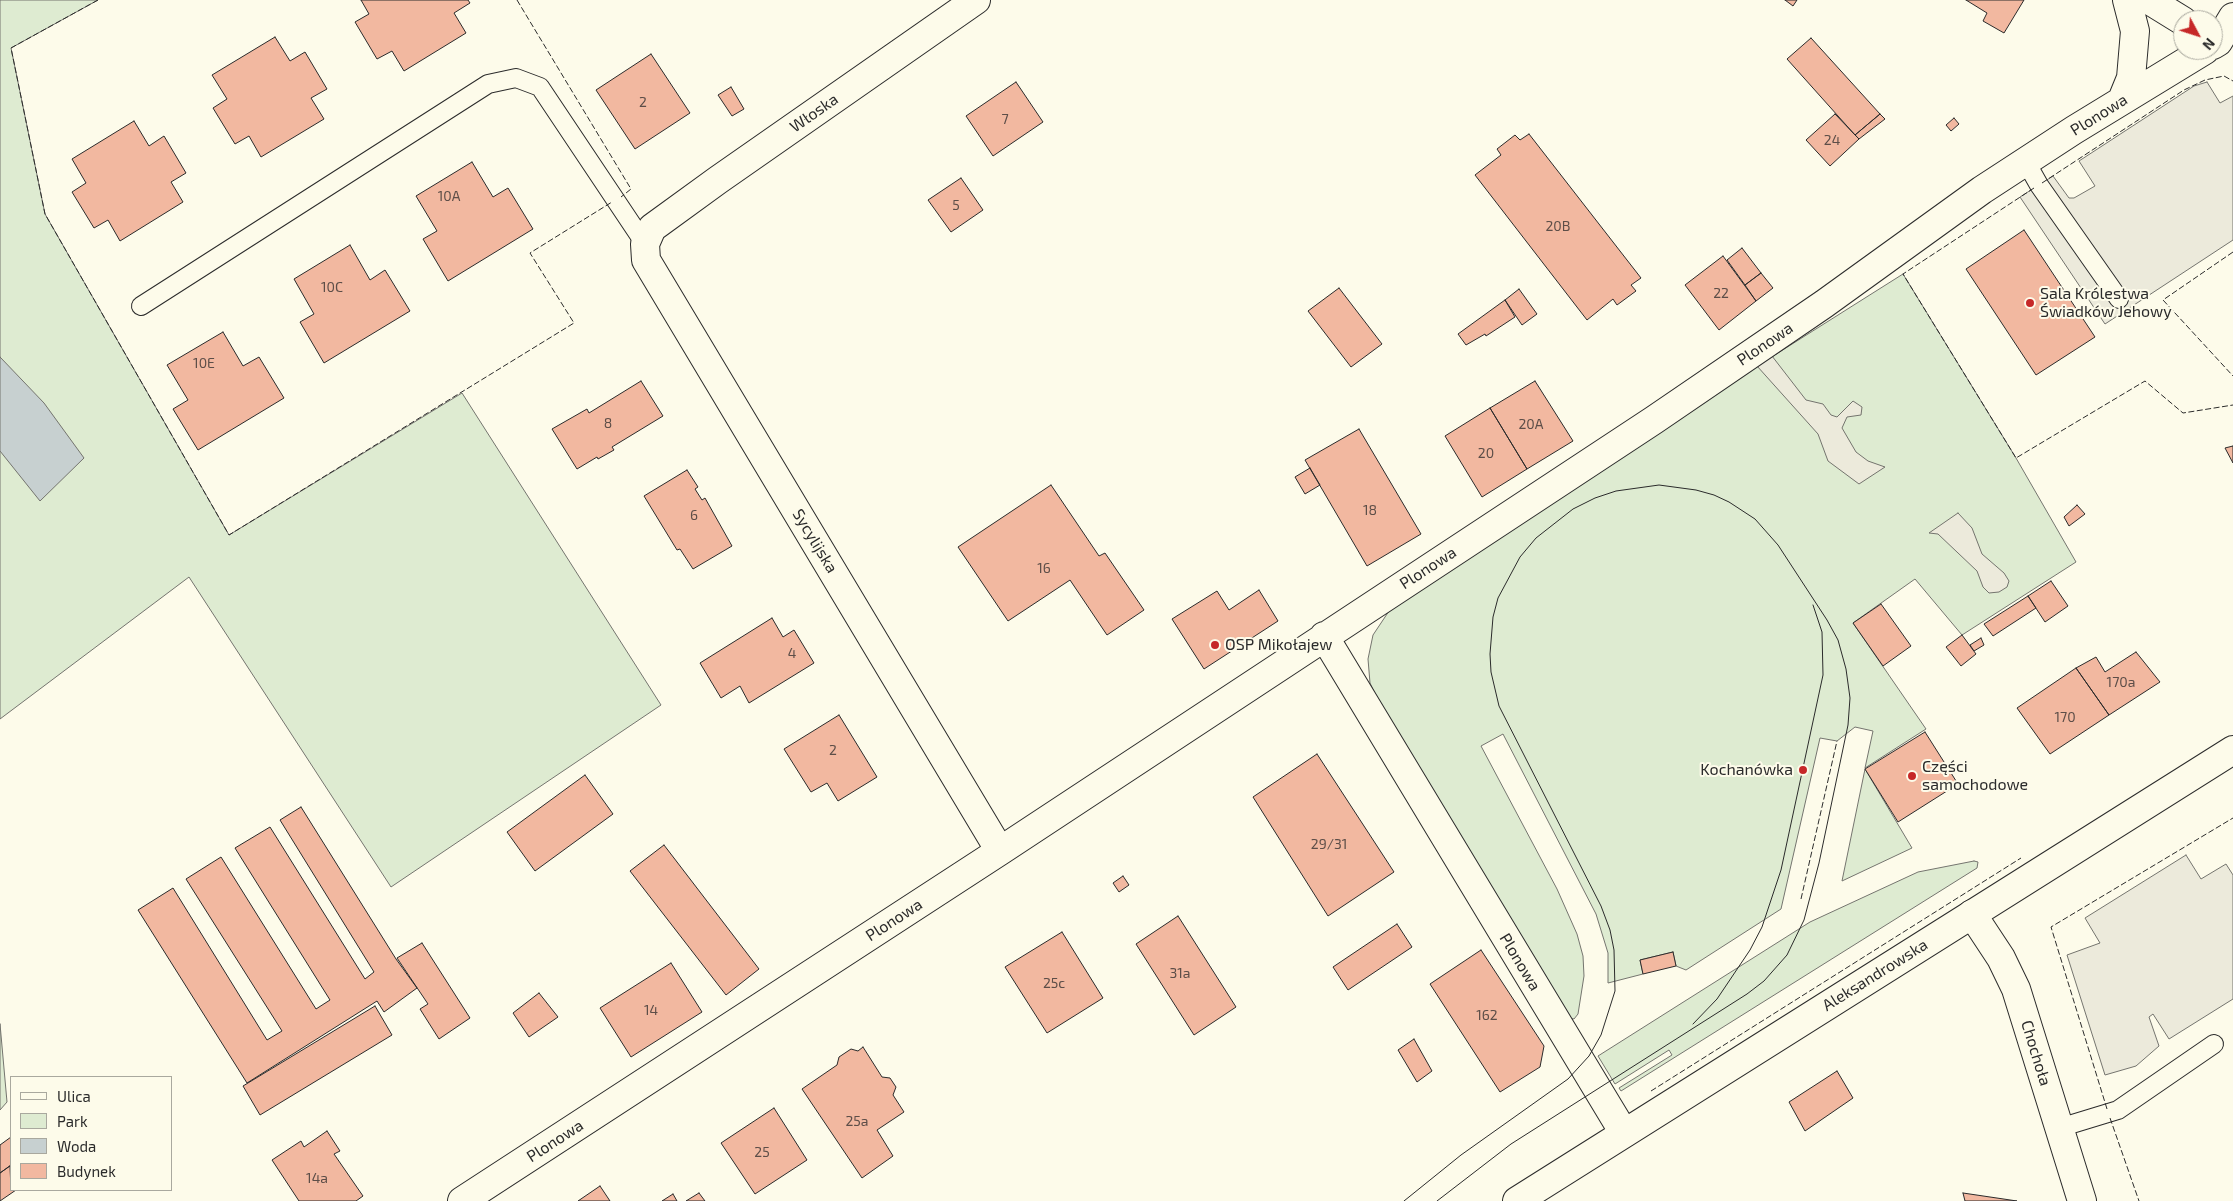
<!DOCTYPE html>
<meta charset="utf-8">
<style>
body{margin:0}
#map{position:relative;width:2233px;height:1201px;overflow:hidden;background:#fdfbea;font-family:"Exo 2",sans-serif}
canvas{display:block}
.legend{position:absolute;left:10px;top:1076px;width:162px;height:115px;box-sizing:border-box;background:#fdfbea;border:1px solid #a9a89e;margin:0;padding:6px 9px;list-style:none;font-size:15px;color:#2b2b2b}
.legend li{display:flex;align-items:center;gap:10px;height:25px}
.legend b{width:25px;border:1px solid #a9a89e}
.north{position:absolute;left:2173px;top:10px;width:50px;height:50px;box-sizing:border-box;background:#fdfbea;border:1px solid #a9a89e;border-radius:50%;rotate:130deg;font-size:14px;font-weight:700;line-height:20px;text-align:center;color:#2b2b2b}
.north::after{content:'';display:block;margin:auto;width:18px;height:22px;background:#c62828;clip-path:polygon(50% 0,100% 100%,50% 72%,0 100%)}
</style>
<div id="map">
<canvas width="2233" height="1201"></canvas>
<ul class="legend">
<li><b style="height:6px;background:#fdfbea"></b>Ulica</li>
<li><b style="height:14px;background:#deebd1"></b>Park</li>
<li><b style="height:14px;background:#c7d0d0"></b>Woda</li>
<li><b style="height:14px;background:#f2b8a0"></b>Budynek</li>
</ul>
<div class="north">N</div>
</div>
<script>
const c = document.querySelector('canvas').getContext('2d');
c.lineJoin = 'round';
function paint(path, color) {
  c.fillStyle = color;
  c.fill(path, 'evenodd');
}
function shape(rows) {
  const path = new Path2D();
  for (const r of rows) {
    path.moveTo(r[0], r[1]);
    for (let i = 2; i < r.length; i += 2) path.lineTo(r[i], r[i + 1]);
  }
  return path;
}
function strokePath(path, color, width, dash) {
  c.strokeStyle = color;
  c.lineWidth = width;
  c.lineCap = dash ? 'butt' : 'round';
  c.setLineDash(dash || []);
  c.stroke(path);
}
function write(font, color, halo, rows, align = 'center') {
  c.font = font + ' "Exo 2",sans-serif';
  c.lineWidth = 4;
  c.setLineDash([]);
  c.textBaseline = 'middle';
  c.strokeStyle = halo;
  c.fillStyle = color;
  for (const [text, x, y, turn = 0] of rows) {
    c.save();
    c.translate(x, y);
    c.rotate((+turn || 0) * Math.PI / 180);
    c.textAlign = isNaN(turn) ? turn : align;
    if (halo) c.strokeText(text, 0, 0);
    c.fillText(text, 0, 0);
    c.restore();
  }
}
const green = shape([
 [0,0,98,0,11,48,45,214,229,535,462,393,661,705,391,887,189,577,0,719,0,0],
 [1903,274,2016,458,2076,562,1962,635,1915,579,1853,623,1926,729,1865,768,1873,731,1855,727,1837,741,1820,738,1781,909,1686,970,1676,966,1673,952,1640,960,1643,974,1608,983,1608,953,1596,914,1503,734,1481,746,1557,889,1577,934,1583,956,1584,976,1578,1014,1574,1019,1569,1018,1379,702,1370,683,1368,659,1373,635,1389,611,1705,399,1903,274],
 [1865,769,1912,848,1842,881,1865,769],
 [1974,861,1978,862,1977,868,1621,1091,1619,1088,1672,1055,1669,1050,1615,1084,1598,1056,1810,922,1918,872,1974,861],
 [0,1024,7,1102,0,1110,0,1024]
]);
paint(green, '#deebd1');
strokePath(green, '#74746e', 1);
const parking = shape([
 [2207,82,2220,103,2233,96,2233,240,2105,324,2020,197,2053,176,2069,198,2074,198,2095,186,2079,161,2194,86,2207,82],
 [1772,356,1806,400,1823,404,1831,415,1837,417,1853,401,1862,407,1861,415,1847,417,1842,428,1856,452,1868,461,1885,467,1859,484,1828,461,1818,434,1757,366,1772,356],
 [1958,513,1972,528,1982,554,2004,573,2009,581,2007,587,1999,592,1989,593,1983,587,1977,571,1938,534,1929,533,1958,513],
 [2186,855,2201,879,2226,864,2233,875,2233,999,2169,1039,2153,1014,2149,1017,2159,1046,2136,1066,2105,1075,2067,955,2100,943,2085,918,2186,855]
]);
paint(parking, '#eceadb');
strokePath(parking, '#74746e', 1);
const water = shape([
 [0,357,44,403,84,458,40,501,0,451,0,357]
]);
paint(water, '#c7d0d0');
strokePath(water, '#74746e', 1);
const building = shape([
 [361,0,468,0,470,3,454,13,466,33,404,71,392,51,377,59,355,22,369,14,361,0],
 [1785,0,1797,0,1793,6,1785,0],
 [1966,0,2024,0,2004,33,1983,21,1987,13,1966,0],
 [275,37,290,61,305,52,327,89,311,98,324,119,261,157,249,136,235,144,213,108,227,99,212,75,275,37],
 [1811,38,1880,114,1855,135,1787,59,1811,38],
 [651,54,690,113,635,149,596,90,651,54],
 [1016,82,1043,122,993,156,966,116,1016,82],
 [731,87,744,109,732,116,718,95,731,87],
 [1835,114,1859,139,1830,166,1806,140,1835,114],
 [1880,114,1885,119,1859,139,1855,135,1880,114],
 [1954,118,1959,124,1951,131,1946,125,1954,118],
 [134,121,149,146,164,136,186,173,171,182,183,202,120,241,108,220,94,228,72,192,86,183,72,159,134,121],
 [1529,134,1641,278,1631,285,1636,291,1617,305,1613,299,1587,320,1475,175,1501,155,1497,149,1515,135,1520,140,1529,134],
 [472,162,493,197,508,188,533,229,448,281,423,239,437,231,416,196,472,162],
 [961,178,983,210,951,232,928,200,961,178],
 [2024,230,2095,337,2036,375,1966,269,2024,230],
 [350,245,370,280,385,270,410,311,324,363,300,322,314,314,294,279,350,245],
 [1742,248,1761,273,1745,285,1727,260,1742,248],
 [1723,256,1756,301,1719,330,1685,285,1723,256],
 [1761,273,1773,288,1756,301,1745,285,1761,273],
 [1339,288,1382,344,1351,367,1308,311,1339,288],
 [1519,289,1537,314,1522,325,1505,300,1519,289],
 [1505,300,1515,317,1486,336,1485,334,1466,345,1458,334,1505,300],
 [223,332,243,366,259,357,284,398,198,450,173,409,188,400,167,365,223,332],
 [641,381,663,416,612,447,614,450,598,459,597,457,577,469,552,429,587,409,589,413,641,381],
 [1535,381,1573,441,1527,469,1490,408,1535,381],
 [1490,408,1527,469,1482,497,1445,436,1490,408],
 [1359,429,1421,534,1367,566,1305,460,1359,429],
 [2233,446,2233,463,2225,448,2233,446],
 [1310,468,1320,485,1305,494,1295,477,1310,468],
 [687,470,698,487,695,489,702,500,705,498,732,546,693,569,680,549,677,550,644,496,687,470],
 [1051,485,1099,556,1105,553,1144,610,1107,635,1070,580,1008,621,958,547,1051,485],
 [2077,505,2085,514,2069,526,2064,517,2077,505],
 [2051,581,2068,606,2045,622,2028,596,2051,581],
 [1259,590,1278,621,1204,669,1172,619,1217,591,1229,610,1259,590],
 [2028,596,2036,608,1993,636,1984,624,2028,596],
 [1881,604,1911,646,1883,666,1853,623,1881,604],
 [772,618,783,637,794,630,814,663,749,703,740,686,721,698,700,663,772,618],
 [1962,635,1976,654,1961,666,1946,647,1962,635],
 [1981,638,1984,645,1974,651,1970,645,1981,638],
 [2136,652,2160,682,2109,715,2076,668,2096,657,2105,672,2136,652],
 [2076,668,2109,715,2050,754,2017,708,2076,668],
 [839,715,877,777,838,801,827,783,811,792,784,749,839,715],
 [1925,732,1958,784,1898,822,1865,769,1925,732],
 [1317,754,1394,872,1328,916,1253,797,1317,754],
 [585,775,613,814,535,871,507,832,585,775],
 [301,807,396,959,417,988,384,1012,377,1001,247,1083,138,910,173,888,267,1040,282,1031,186,879,221,857,316,1009,330,1000,235,848,270,827,365,979,374,972,280,820,301,807],
 [664,845,759,969,726,995,630,871,664,845],
 [1123,876,1129,885,1119,892,1113,883,1123,876],
 [1178,916,1236,1007,1194,1035,1136,944,1178,916],
 [1397,924,1412,947,1348,990,1333,967,1397,924],
 [1062,932,1103,998,1047,1033,1005,967,1062,932],
 [422,943,470,1018,439,1039,420,1009,428,1004,397,958,422,943],
 [1481,950,1544,1046,1540,1067,1500,1092,1430,984,1481,950],
 [1673,952,1676,966,1643,974,1640,960,1673,952],
 [671,963,702,1012,631,1057,600,1008,671,963],
 [539,993,558,1017,529,1037,513,1013,539,993],
 [375,1006,392,1035,260,1115,243,1086,375,1006],
 [1414,1039,1432,1071,1417,1082,1398,1050,1414,1039],
 [863,1047,882,1077,890,1078,896,1087,893,1095,904,1112,877,1130,893,1156,862,1178,802,1089,837,1065,839,1057,851,1049,858,1051,863,1047],
 [1837,1071,1853,1098,1805,1131,1789,1102,1837,1071],
 [774,1108,807,1160,755,1194,721,1143,774,1108],
 [327,1131,340,1151,334,1154,363,1196,356,1201,299,1201,272,1160,301,1141,304,1147,327,1131],
 [11,1137,11,1165,0,1173,0,1145,11,1137],
 [10,1166,11,1190,16,1190,0,1201,0,1173,10,1166],
 [600,1186,610,1201,578,1201,600,1186],
 [699,1193,705,1201,686,1201,699,1193],
 [1963,1193,2017,1201,1965,1201,1963,1193],
 [673,1194,677,1201,662,1201,673,1194]
]);
paint(building, '#f2b8a0');
strokePath(building, '#2b2b2b', 1);
const lane = shape([
 [2026,162,2039,185,2119,299],
 [141,306,488,84,516,78,540,87,645,244],
 [2059,1128,2118,1110,2214,1044]
]);
const street = shape([
 [976,0,718,180,652,228,645,244,646,260,1000,851],
 [2149,0,2183,21],
 [2213,45,2218,42,2233,17],
 [2122,100,2131,78,2135,31,2127,0],
 [1324,636,1624,1133],
 [1972,914,2001,958,2016,989,2082,1201],
 [462,1201,1000,851,1654,420,1824,304,1982,190,2074,130,2205,50]
]);
const secondary = shape([
 [1517,1201,2233,750]
]);
strokePath(lane, '#2b2b2b', 20);
strokePath(street, '#2b2b2b', 30);
strokePath(secondary, '#2b2b2b', 30);
strokePath(lane, '#fdfbea', 18);
strokePath(street, '#fdfbea', 28);
strokePath(secondary, '#fdfbea', 28);
strokePath(shape([
 [1693,1024,1717,999,1750,950,1762,927,1781,870,1823,675,1822,632,1813,605],
 [1404,1201,1461,1155,1568,1079,1589,1056,1601,1035,1615,991,1614,950,1610,930,1601,906,1499,706,1491,672,1490,654,1493,617,1498,598,1520,557,1536,538,1573,509,1595,498,1616,491,1659,485,1696,490,1714,495,1729,502,1755,519,1778,545,1827,620,1838,640,1846,669,1850,698,1848,725,1819,863,1804,920,1787,955,1764,981,1747,994,1511,1144,1437,1201]
]), '#2b2b2b', 1);
strokePath(shape([
 [98,0,11,48,45,214,229,535,574,323,530,253,612,202],
 [517,0,631,189,621,197],
 [2042,183,2184,90,2205,80,2224,76,2233,81],
 [2034,188,1903,274,2016,458,2145,381,2183,413,2233,405],
 [2233,252,2163,300,2233,376],
 [1801,899,1837,741],
 [1651,1091,2021,858],
 [2107,1109,2051,927,2233,818],
 [2110,1118,2139,1201]
]), '#2b2b2b', 1, [6, 2.5]);
for (const [x, y, r, color] of [
 [2030,303,5,"#c62828"],
 [1215,645,5,"#c62828"],
 [1803,770,5,"#c62828"],
 [1912,776,5,"#c62828"]
]) {
  const dot = new Path2D();
  dot.arc(x, y, r, 0, 2 * Math.PI);
  c.fillStyle = color;
  c.fill(dot);
  strokePath(dot, '#fdfbea', 2);
}
write('14px', '#5d4e48', null, [
 ["2",643,102],
 ["7",1005,119],
 ["24",1832,140],
 ["10A",449,196],
 ["5",956,205],
 ["20B",1558,226],
 ["10C",332,287],
 ["22",1721,293],
 ["10E",204,363],
 ["8",608,423],
 ["20A",1531,424],
 ["20",1486,453],
 ["18",1370,510],
 ["6",694,515],
 ["16",1044,568],
 ["4",792,653],
 ["170a",2121,682],
 ["170",2065,717],
 ["2",833,750],
 ["29/31",1329,844],
 ["31a",1180,973],
 ["25c",1054,983],
 ["14",651,1010],
 ["162",1487,1015],
 ["25a",857,1121],
 ["25",762,1152],
 ["14a",317,1178]
]);
write('16px', '#2b2b2b', '#fdfbea', [
 ["Włoska",814,113,-35],
 ["Plonowa",2099,115,-32],
 ["Plonowa",1765,344,-34],
 ["Sycylijska",815,541,59],
 ["Plonowa",1428,568,-33],
 ["Plonowa",894,920,-33],
 ["Plonowa",1520,962,59],
 ["Aleksandrowska",1875,975,-32],
 ["Chochoła",2036,1053,73],
 ["Plonowa",555,1141,-33]
]);
write('16px', '#2b2b2b', '#fdfbea', [
 ["Sala Królestwa",2040,294],
 ["Świadków Jehowy",2040,312],
 ["OSP Mikołajew",1225,645],
 ["Części",1922,767],
 ["samochodowe",1922,785],
 ["Kochanówka",1793,770,"right"]
], 'left');
</script>
